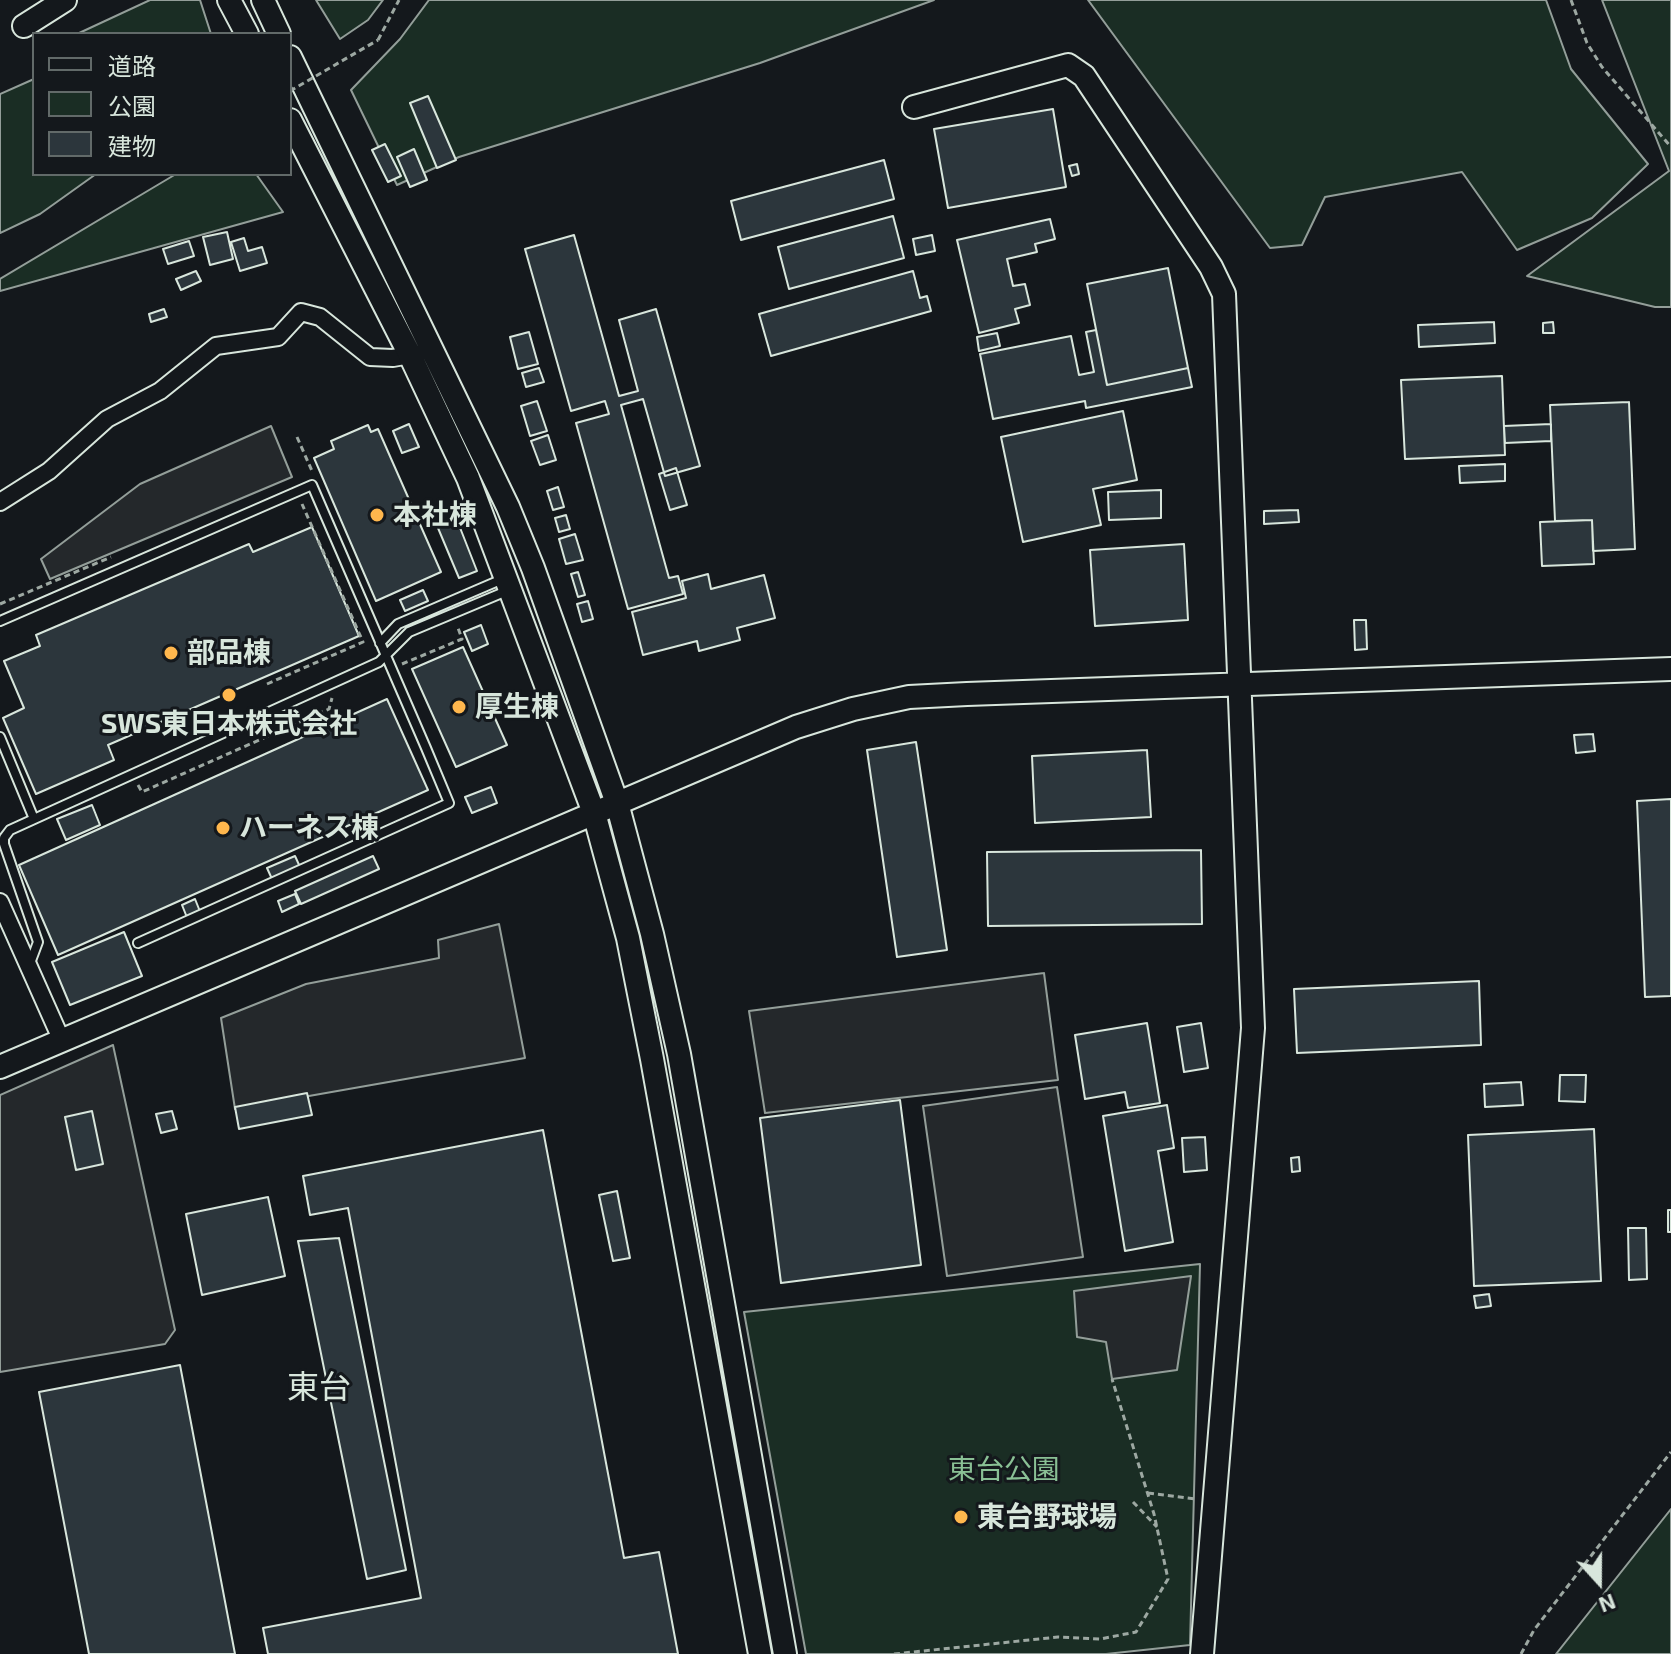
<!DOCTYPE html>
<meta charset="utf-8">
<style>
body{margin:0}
#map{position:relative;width:1671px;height:1654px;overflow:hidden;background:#14181c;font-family:"Exo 2","Noto Sans JP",sans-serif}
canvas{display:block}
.legend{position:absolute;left:32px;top:32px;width:260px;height:144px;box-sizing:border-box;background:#14181c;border:2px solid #626a69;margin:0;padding:10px 14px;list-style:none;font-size:24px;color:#d8e6dc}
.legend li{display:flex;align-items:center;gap:16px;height:40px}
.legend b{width:40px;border:2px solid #626a69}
.north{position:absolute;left:1559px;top:1542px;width:80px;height:80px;-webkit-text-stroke:6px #14181c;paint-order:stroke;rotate:159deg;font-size:22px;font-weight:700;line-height:32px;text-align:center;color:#d8e6dc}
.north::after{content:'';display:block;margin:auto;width:28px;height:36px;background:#d8e6dc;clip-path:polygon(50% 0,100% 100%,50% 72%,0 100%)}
</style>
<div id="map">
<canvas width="1671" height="1654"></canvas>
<ul class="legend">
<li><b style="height:10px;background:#14181c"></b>道路</li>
<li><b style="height:22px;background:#1a2d24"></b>公園</li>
<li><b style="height:22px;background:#2c363c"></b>建物</li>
</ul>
<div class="north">N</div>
</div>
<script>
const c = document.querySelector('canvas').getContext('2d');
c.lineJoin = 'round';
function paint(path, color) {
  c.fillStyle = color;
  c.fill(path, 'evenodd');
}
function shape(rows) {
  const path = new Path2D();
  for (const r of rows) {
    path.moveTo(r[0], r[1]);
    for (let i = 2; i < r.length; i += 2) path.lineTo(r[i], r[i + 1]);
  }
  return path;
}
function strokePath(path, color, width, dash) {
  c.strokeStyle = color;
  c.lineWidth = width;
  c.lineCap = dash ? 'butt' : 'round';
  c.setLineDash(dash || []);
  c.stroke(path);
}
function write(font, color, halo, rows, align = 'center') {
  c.font = font + ' "Exo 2","Noto Sans JP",sans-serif';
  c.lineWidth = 6;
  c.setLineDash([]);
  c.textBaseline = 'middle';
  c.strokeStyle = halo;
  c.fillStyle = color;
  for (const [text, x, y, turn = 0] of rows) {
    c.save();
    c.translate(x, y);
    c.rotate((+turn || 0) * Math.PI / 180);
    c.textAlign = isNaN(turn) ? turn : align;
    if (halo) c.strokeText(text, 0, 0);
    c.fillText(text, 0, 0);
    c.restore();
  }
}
const green = shape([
 [150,0,200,0,211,34,77,34,150,0],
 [316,0,383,0,368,20,340,39,316,0],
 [429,0,934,0,760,63,459,157,397,185,351,90,400,39,429,0],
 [1088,0,1546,0,1571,69,1648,164,1592,218,1517,250,1462,172,1325,197,1302,245,1270,248,1088,0],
 [1602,0,1671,0,1671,307,1655,307,1527,276,1669,171,1602,0],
 [34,79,34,174,96,174,40,214,0,233,0,94,34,79],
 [176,174,256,174,283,212,0,291,0,279,176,174],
 [1200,1264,1190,1645,1106,1654,806,1654,744,1312,1200,1264],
 [1671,1509,1671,1654,1556,1654,1671,1509]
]);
paint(green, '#1a2d24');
strokePath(green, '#939e99', 2);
const parking = shape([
 [271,426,292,477,50,579,41,559,140,484,271,426],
 [499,924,525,1058,235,1109,221,1018,306,984,439,958,438,940,499,924],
 [1044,973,1058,1080,765,1113,749,1011,1044,973],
 [113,1045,175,1330,165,1344,0,1372,0,1095,113,1045],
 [1057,1087,1083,1257,947,1276,923,1106,1057,1087],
 [1191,1276,1177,1370,1112,1379,1106,1342,1077,1337,1074,1291,1191,1276]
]);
paint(parking, '#24282b');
strokePath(parking, '#939e99', 2);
const building = shape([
 [428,96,456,160,437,168,410,103,428,96],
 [1053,109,1066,187,948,208,934,129,1053,109],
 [385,144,401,176,388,182,372,150,385,144],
 [414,149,427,180,410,187,397,157,414,149],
 [884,160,894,199,741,240,731,201,884,160],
 [1077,164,1079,174,1072,176,1069,166,1077,164],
 [893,216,904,258,789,289,778,247,893,216],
 [1050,219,1055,239,1035,244,1037,252,1007,259,1013,286,1025,284,1030,305,1015,309,1019,323,979,333,957,240,1050,219],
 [227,232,233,259,210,265,203,237,227,232],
 [574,235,619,396,638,391,619,320,656,309,700,466,665,476,643,399,621,405,669,578,678,576,683,594,628,609,576,423,609,414,605,401,571,411,525,249,574,235],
 [932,235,935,251,916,255,913,239,932,235],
 [244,238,248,251,262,247,267,263,240,271,231,242,244,238],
 [189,241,194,256,168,264,163,249,189,241],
 [1168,268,1188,368,1107,385,1087,284,1168,268],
 [196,271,201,281,181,290,176,279,196,271],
 [913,271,920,298,927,296,931,311,771,356,759,314,913,271],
 [164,309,167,317,151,322,149,314,164,309],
 [1494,322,1495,343,1419,347,1418,325,1494,322],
 [1553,322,1554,333,1543,333,1543,323,1553,322],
 [1096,330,1107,385,1188,368,1192,387,1086,408,1085,401,993,419,980,354,1071,336,1079,375,1094,372,1086,332,1096,330],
 [529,332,538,364,518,369,510,337,529,332],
 [997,333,1000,346,979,351,977,337,997,333],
 [539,368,544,382,526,387,522,373,539,368],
 [1502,376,1505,455,1405,459,1401,380,1502,376],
 [537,401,547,431,530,436,521,406,537,401],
 [1629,402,1635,549,1593,551,1592,520,1555,521,1550,405,1629,402],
 [1123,411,1137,480,1093,489,1101,525,1023,542,1001,437,1123,411],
 [409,424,419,447,402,453,393,431,409,424],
 [1551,424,1551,441,1505,443,1504,426,1551,424],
 [368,425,371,432,378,429,441,572,376,601,314,458,334,449,331,441,368,425],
 [548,435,556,460,540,465,531,441,548,435],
 [1505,464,1505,481,1460,483,1459,466,1505,464],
 [676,468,687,505,670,510,659,474,676,468],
 [558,487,564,507,553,510,547,491,558,487],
 [1161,490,1161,518,1109,520,1108,492,1161,490],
 [1298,510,1299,522,1264,524,1264,511,1298,510],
 [566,515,570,529,559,532,555,518,566,515],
 [457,520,477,571,459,578,438,528,457,520],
 [1592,520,1594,564,1542,566,1540,522,1592,520],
 [312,527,359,636,108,745,114,760,36,794,3,718,24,708,4,661,40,646,36,635,249,544,253,552,312,527],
 [575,534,583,560,566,564,559,539,575,534],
 [1184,544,1188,620,1095,626,1090,550,1184,544],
 [578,572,585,595,578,597,571,574,578,572],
 [708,574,711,589,764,575,775,618,737,628,740,640,699,651,697,641,643,655,632,612,686,598,682,581,708,574],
 [423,590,428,601,405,611,400,600,423,590],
 [588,601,593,619,582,622,577,604,588,601],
 [1354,620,1366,620,1367,649,1355,650,1354,620],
 [481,625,488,644,472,651,464,632,481,625],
 [463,647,507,745,456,767,412,669,463,647],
 [387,699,428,790,58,955,19,865,387,699],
 [1593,734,1595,751,1576,753,1574,735,1593,734],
 [916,742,947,950,897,957,867,750,916,742],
 [1147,750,1151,817,1035,823,1032,756,1147,750],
 [491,787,497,803,472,813,465,797,491,787],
 [1671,799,1671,996,1645,997,1637,801,1671,799],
 [92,805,100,825,66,840,57,819,92,805],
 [1201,850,1202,924,988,926,987,852,1201,850],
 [295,856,300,867,272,879,267,868,295,856],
 [373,856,379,869,301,904,295,891,373,856],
 [295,894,299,904,282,912,278,901,295,894],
 [195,899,201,914,188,920,182,905,195,899],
 [124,932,142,976,70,1005,52,962,124,932],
 [1479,981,1481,1045,1297,1053,1294,989,1479,981],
 [1147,1023,1160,1103,1128,1108,1125,1092,1085,1099,1075,1035,1147,1023],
 [1201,1023,1208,1068,1184,1072,1177,1027,1201,1023],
 [1560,1075,1586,1075,1585,1102,1559,1101,1560,1075],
 [1521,1082,1523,1105,1485,1107,1484,1084,1521,1082],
 [307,1093,312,1115,239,1129,235,1107,307,1093],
 [900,1100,921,1265,781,1283,760,1118,900,1100],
 [1167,1105,1174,1148,1158,1151,1173,1242,1125,1251,1103,1116,1167,1105],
 [92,1111,103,1164,76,1170,65,1117,92,1111],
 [172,1111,177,1129,161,1133,156,1114,172,1111],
 [1594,1129,1601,1281,1474,1286,1468,1135,1594,1129],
 [543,1130,624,1558,659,1552,678,1654,268,1654,263,1628,421,1598,348,1208,310,1215,303,1176,543,1130],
 [1205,1137,1207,1170,1184,1172,1182,1138,1205,1137],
 [1299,1157,1300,1171,1292,1172,1291,1158,1299,1157],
 [617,1191,630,1258,613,1261,599,1195,617,1191],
 [268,1197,285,1276,202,1295,186,1214,268,1197],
 [1668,1210,1671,1210,1671,1232,1668,1232,1668,1210],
 [1628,1228,1646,1228,1647,1279,1629,1280,1628,1228],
 [339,1238,406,1570,367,1579,298,1241,339,1238],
 [1489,1294,1491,1306,1476,1308,1474,1296,1489,1294],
 [180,1365,235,1654,89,1654,39,1392,180,1365]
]);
paint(building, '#2c363c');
strokePath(building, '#d8e6dc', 2);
const lane = shape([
 [0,621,312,485,426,748,449,803,138,943],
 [380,643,398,624,505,578],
 [0,737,34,819],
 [29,966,38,942,4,844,4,838,10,830,379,662,409,632,509,590]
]);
const street = shape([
 [0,502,49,471,107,419,160,391,216,346,278,337,301,312,320,317,370,357,393,358,410,355],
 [0,902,62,1041]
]);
const secondary = shape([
 [229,0,247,34],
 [263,0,279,34],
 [24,26,65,0],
 [290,57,508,507,533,568,617,803,652,934,679,1054,785,1654],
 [914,107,1068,65,1084,76,1211,267,1224,294,1253,1028,1202,1654],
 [290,120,410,355,468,478,594,813,628,938,652,1059,760,1654],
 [0,1067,796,727,853,709,909,697,967,694,1671,669]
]);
strokePath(lane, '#d8e6dc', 12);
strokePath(street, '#d8e6dc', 20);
strokePath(secondary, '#d8e6dc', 26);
strokePath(shape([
 [1571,0,1587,43,1602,67,1671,147],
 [378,40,399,0],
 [297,437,312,471],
 [0,604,111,557],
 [402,664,462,639,457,625],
 [267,684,363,642,302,504],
 [138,785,142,792,329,709,332,698],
 [1148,1493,1195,1499],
 [1133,1502,1157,1527],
 [894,1654,1058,1637,1100,1639,1136,1632,1168,1579,1154,1514,1112,1379],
 [1521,1654,1534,1630,1671,1452]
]), '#9da8a2', 3, [6, 4]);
strokePath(lane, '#14181c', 8);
strokePath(street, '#14181c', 16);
strokePath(secondary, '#14181c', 22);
strokePath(shape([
 [290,91,378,40]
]), '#9da8a2', 3, [6, 4]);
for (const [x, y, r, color] of [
 [377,515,8,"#ffb74d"],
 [171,653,8,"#ffb74d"],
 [229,695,8,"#ffb74d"],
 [459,707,8,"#ffb74d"],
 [223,828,8,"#ffb74d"],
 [961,1517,8,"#ffb74d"]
]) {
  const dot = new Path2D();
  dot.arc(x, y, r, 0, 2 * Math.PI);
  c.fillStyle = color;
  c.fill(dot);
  strokePath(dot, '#14181c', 3);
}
write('bold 28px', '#d8e6dc', '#14181c', [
 ["本社棟",393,515],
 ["部品棟",187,653],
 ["厚生棟",475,707],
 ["SWS東日本株式会社",229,724,"center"],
 ["ハーネス棟",239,828],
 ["東台野球場",977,1517]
], 'left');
write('28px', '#8ac095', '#14181c', [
 ["東台公園",1004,1470]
]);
write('32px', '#d8e6dc', '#14181c', [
 ["東台",319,1387]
]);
</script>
